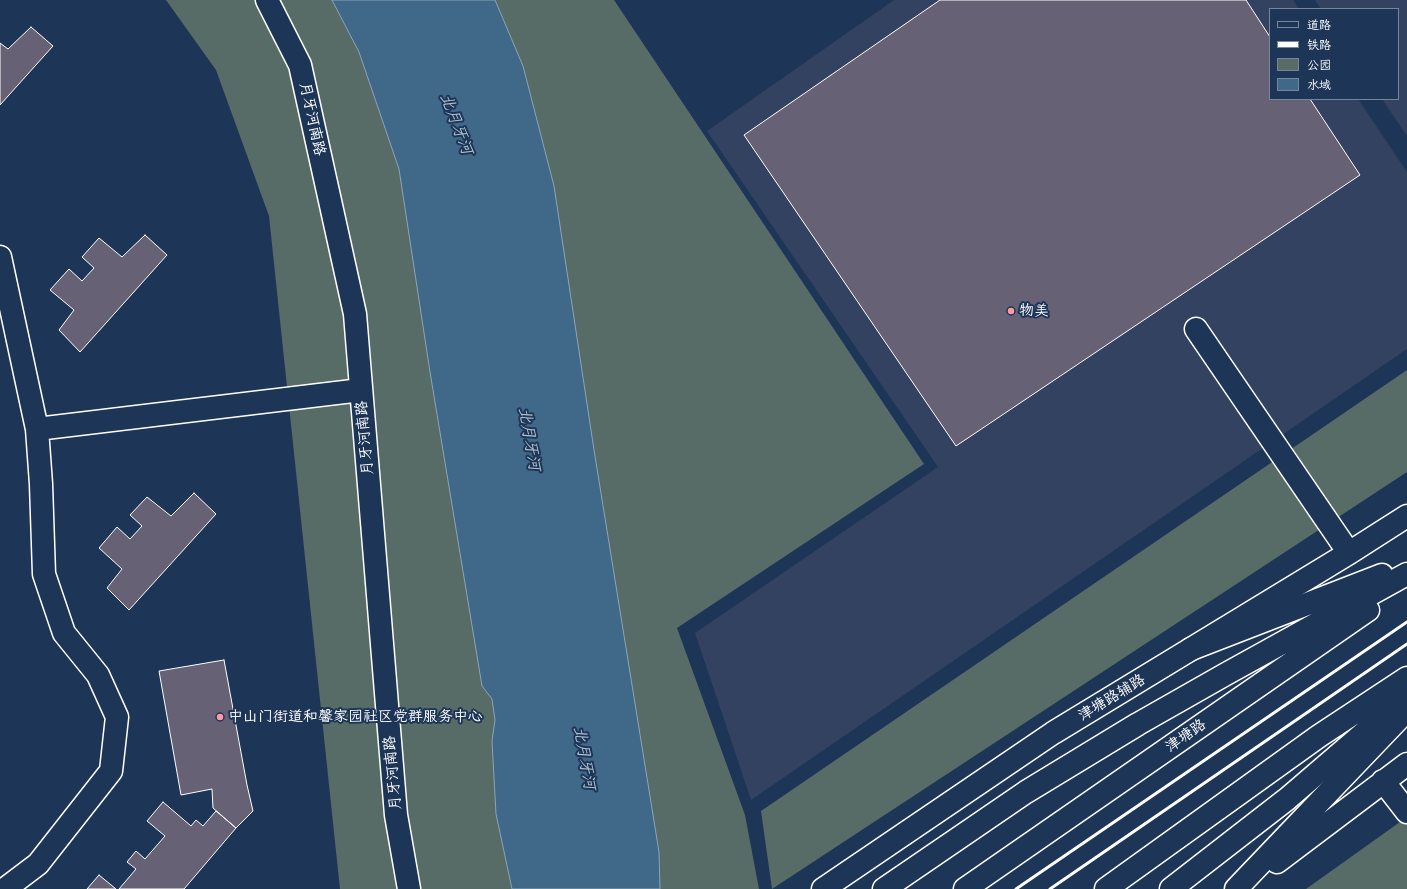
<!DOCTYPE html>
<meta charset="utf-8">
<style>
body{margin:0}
#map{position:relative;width:1407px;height:889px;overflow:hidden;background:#1d3557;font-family:"Patrick Hand","LXGW WenKai TC",sans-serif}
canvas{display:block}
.legend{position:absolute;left:1269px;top:8px;width:130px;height:92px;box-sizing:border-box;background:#1d3557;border:1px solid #77869a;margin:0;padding:5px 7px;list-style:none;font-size:12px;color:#fff}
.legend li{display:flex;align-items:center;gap:8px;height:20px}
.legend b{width:20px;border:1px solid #77869a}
</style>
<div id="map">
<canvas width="1407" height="889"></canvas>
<ul class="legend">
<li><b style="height:5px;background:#1d3557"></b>道路</li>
<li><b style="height:5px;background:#fff"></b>铁路</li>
<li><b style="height:11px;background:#586c67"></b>公园</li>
<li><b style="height:11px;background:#406888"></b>水域</li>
</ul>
</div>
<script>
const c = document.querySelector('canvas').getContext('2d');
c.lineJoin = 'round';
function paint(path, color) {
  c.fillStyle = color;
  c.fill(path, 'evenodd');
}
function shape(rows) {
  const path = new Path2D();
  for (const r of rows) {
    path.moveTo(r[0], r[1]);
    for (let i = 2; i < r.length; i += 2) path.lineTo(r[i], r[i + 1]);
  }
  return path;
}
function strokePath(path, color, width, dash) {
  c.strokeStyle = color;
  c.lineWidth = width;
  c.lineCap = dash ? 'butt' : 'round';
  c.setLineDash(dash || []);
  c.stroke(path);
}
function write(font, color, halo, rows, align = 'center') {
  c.font = font + ' "Patrick Hand","LXGW WenKai TC",sans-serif';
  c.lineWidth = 4;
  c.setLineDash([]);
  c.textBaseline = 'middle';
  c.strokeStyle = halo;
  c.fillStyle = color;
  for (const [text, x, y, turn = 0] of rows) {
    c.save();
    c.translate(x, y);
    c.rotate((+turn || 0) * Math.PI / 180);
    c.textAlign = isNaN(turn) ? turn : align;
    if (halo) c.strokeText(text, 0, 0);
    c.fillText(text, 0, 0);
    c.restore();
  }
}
paint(shape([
 [894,0,1293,0,1299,9,1270,9,1270,99,1358,99,1407,172,1407,349,751,800,695,633,938,467,707,131],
 [1315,0,1407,0,1407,136,1382,99,1398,99,1398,9,1321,9]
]), '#334260');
paint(shape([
 [166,0,614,0,924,464,677,628,745,815,759,889,340,889,269,216,216,70],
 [1407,370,1407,472,772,889,761,811],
 [1407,817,1407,889,1306,889]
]), '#586c67');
const water = shape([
 [332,0,495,0,523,66,554,186,594,450,659,852,660,889,512,889,496,814,492,741,495,720,492,699,482,686,430,372,399,169,359,52,332,0]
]);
paint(water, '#406888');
strokePath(water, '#8ca4b8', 1);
const building = shape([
 [940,0,1246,0,1270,37,1270,99,1310,99,1360,175,956,446,744,135,940,0],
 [31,27,53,46,0,105,0,43,8,49,31,27],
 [145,235,167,255,80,352,59,330,74,310,50,290,69,269,82,281,94,268,82,257,99,238,122,257,145,235],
 [194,493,216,514,129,610,107,588,122,569,99,548,117,527,130,539,142,526,130,515,147,497,171,516,194,493],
 [224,660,247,785,253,811,236,828,213,808,212,789,181,795,159,671,224,660],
 [163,802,191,826,196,820,203,826,216,811,236,828,184,889,119,889,136,869,127,862,136,851,145,859,165,836,147,821,163,802],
 [99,875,116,889,87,889,99,875]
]);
paint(building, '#666174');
strokePath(building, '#fff', 1);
const minor = shape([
 [267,0,300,65,355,314,396,815,409,889],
 [0,257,37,429,41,484,44,574,64,633,98,675,117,717,111,771,38,864,5,889],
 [1196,329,1349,553],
 [37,429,361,390],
 [1383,781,1407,812],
 [1277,862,1407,764],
 [823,889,1053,733,1349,553,1407,516],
 [1236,889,1407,710]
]);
const highway = shape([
 [1191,649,1382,575],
 [884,889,1026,792,1138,724,1226,674,1407,574],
 [965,889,1368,610],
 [1106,889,1319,736,1407,678],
 [1171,889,1287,799,1407,696]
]);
strokePath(minor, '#fff', 25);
strokePath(highway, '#fff', 25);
strokePath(minor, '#1d3557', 22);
strokePath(highway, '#1d3557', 22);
strokePath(shape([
 [1016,889,1407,622],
 [1050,889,1407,644]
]), '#fff', 3);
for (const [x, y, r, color] of [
 [1011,311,4,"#ff9aa2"],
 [220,717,4,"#ff9aa2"]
]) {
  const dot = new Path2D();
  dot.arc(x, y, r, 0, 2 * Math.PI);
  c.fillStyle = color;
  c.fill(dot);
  strokePath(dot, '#1d3557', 1.5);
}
write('15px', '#fff', '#1d3557', [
 ["月牙河南路",312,119,78],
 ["月牙河南路",365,438,-95],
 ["津塘路辅路",1112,698,-31],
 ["津塘路",1186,736,-35],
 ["月牙河南路",393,773,-95]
]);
write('15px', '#fff', '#1d3557', [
 ["物美",1019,311],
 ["中山门街道和馨家园社区党群服务中心",228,717]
], 'left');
write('italic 16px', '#b3c3cf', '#1d3557', [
 ["北月牙河",456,124,69],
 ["北月牙河",529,439,80],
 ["北月牙河",584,758,80]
]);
</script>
